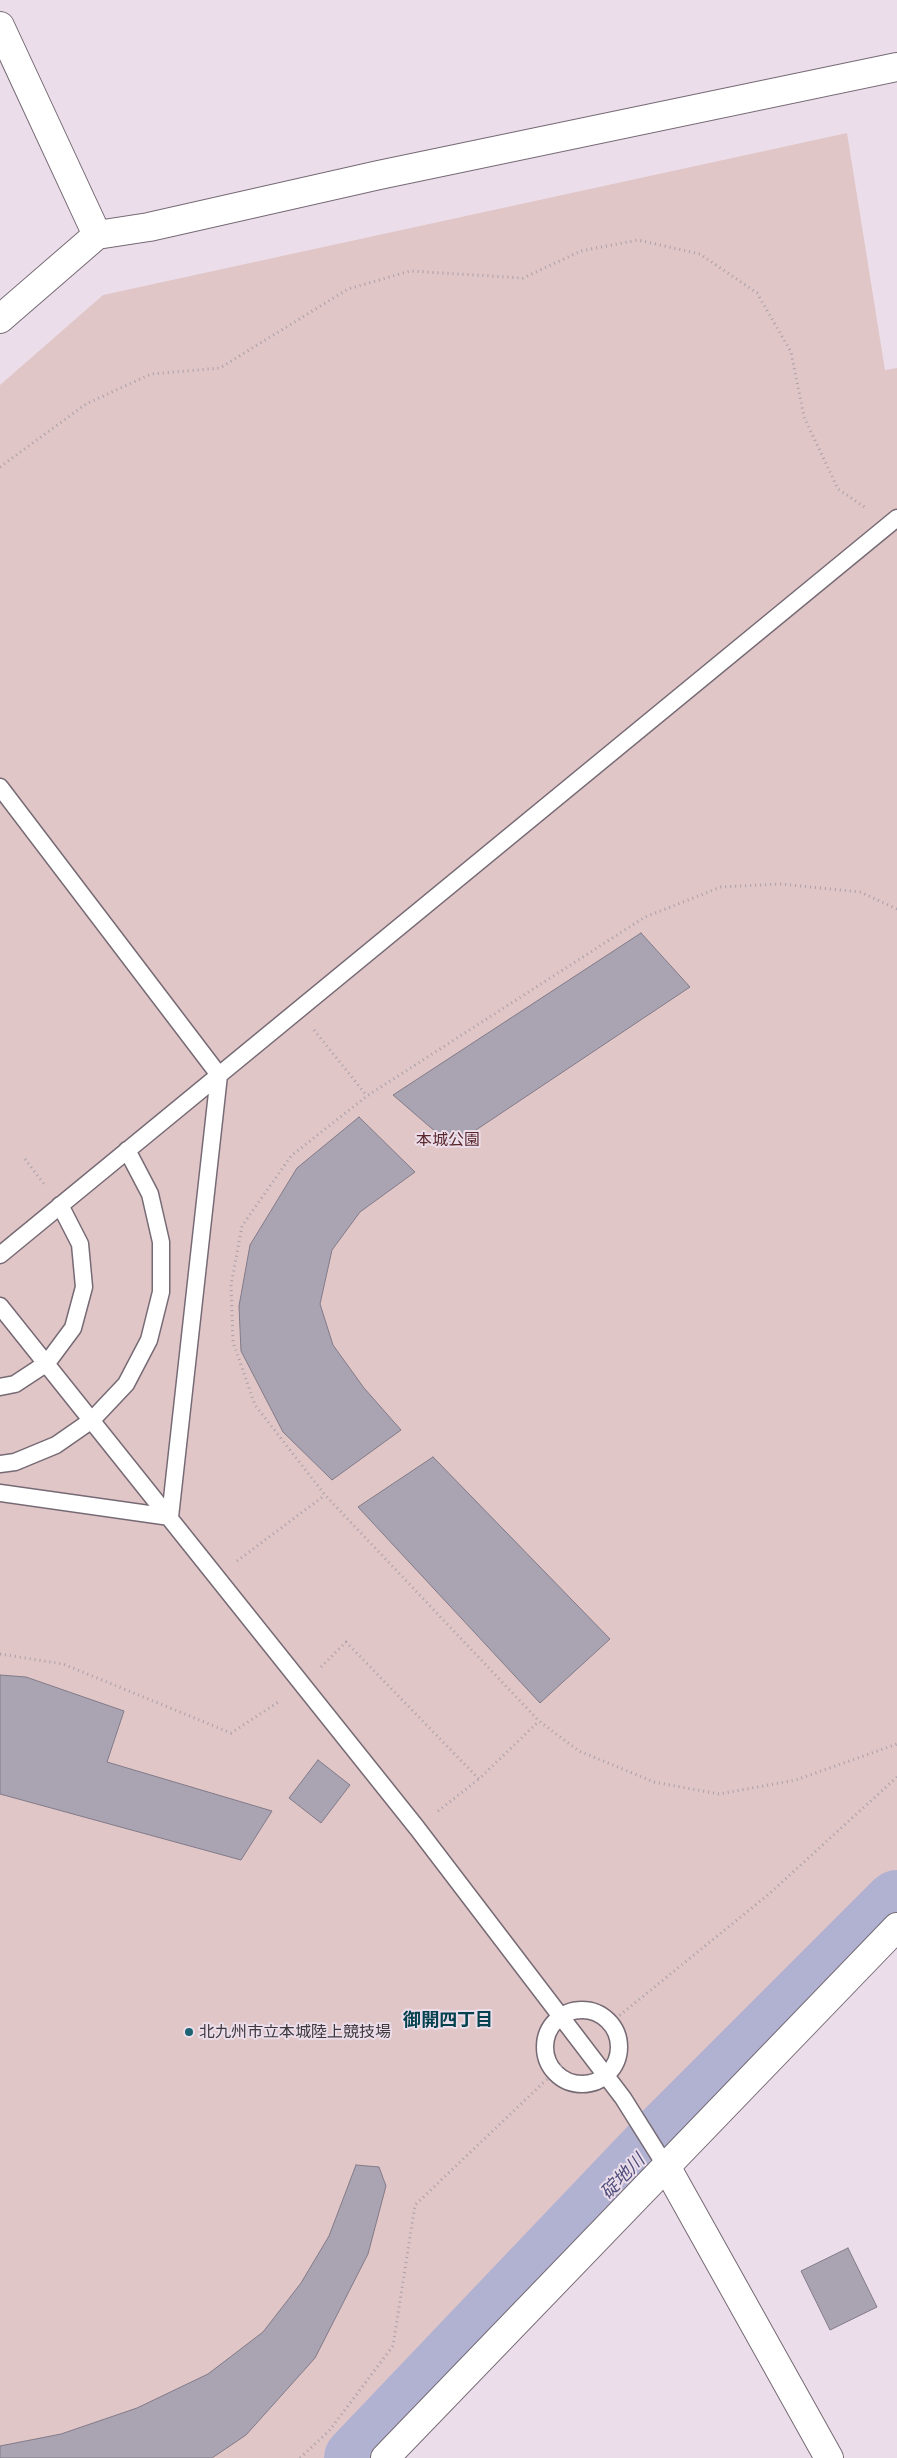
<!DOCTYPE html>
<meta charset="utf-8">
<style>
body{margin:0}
canvas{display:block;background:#ebdeea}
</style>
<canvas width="897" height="2458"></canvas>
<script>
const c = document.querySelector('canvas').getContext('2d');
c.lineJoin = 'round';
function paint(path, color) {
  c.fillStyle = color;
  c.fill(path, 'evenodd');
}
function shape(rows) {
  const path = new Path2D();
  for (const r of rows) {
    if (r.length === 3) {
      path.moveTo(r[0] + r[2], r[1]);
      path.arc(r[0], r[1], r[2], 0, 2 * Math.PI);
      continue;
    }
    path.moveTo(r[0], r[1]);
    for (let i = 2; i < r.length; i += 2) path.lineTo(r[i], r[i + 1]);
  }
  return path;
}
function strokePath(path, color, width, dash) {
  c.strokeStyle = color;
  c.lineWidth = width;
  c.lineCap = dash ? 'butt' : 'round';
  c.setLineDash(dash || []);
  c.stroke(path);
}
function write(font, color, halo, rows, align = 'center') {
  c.font = font + ' Karla,"Noto Sans JP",sans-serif';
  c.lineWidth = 4;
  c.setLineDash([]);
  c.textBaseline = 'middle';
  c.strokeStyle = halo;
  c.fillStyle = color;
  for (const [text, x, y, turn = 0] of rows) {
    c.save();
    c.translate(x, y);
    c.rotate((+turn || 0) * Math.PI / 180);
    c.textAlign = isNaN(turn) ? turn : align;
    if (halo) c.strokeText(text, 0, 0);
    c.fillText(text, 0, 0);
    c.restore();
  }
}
paint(shape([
 [847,133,885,370,897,368,897,1895,642,2146,347,2458,0,2458,0,385,103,295]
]), '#e1c6c7');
strokePath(shape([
 [356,2458,654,2145,897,1902]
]), '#b1b2d2', 64);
const building = shape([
 [641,933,690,987,452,1146,393,1095,641,933],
 [359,1117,415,1172,360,1212,332,1250,320,1304,333,1345,364,1388,401,1430,332,1480,283,1432,241,1351,239,1306,250,1245,297,1168,359,1117],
 [433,1457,610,1639,540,1703,358,1507,433,1457],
 [0,1675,26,1677,124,1711,107,1762,272,1811,241,1860,0,1794,0,1675],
 [318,1760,350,1785,321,1823,289,1798,318,1760],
 [356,2165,379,2167,386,2186,368,2254,315,2358,246,2435,212,2458,0,2458,0,2446,61,2434,137,2408,208,2374,263,2332,301,2283,329,2236,356,2165],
 [848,2248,877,2307,830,2330,801,2271,848,2248]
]);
paint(building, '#aaa3b1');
strokePath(building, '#827b89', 1);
const service = shape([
 [0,787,219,1075,170,1517,0,1493],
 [0,1255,897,518],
 [0,1306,417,1828,623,2098,667,2168],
 [0,1387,15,1384,47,1363,73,1328,84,1287,80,1244,60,1205],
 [0,1464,15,1462,56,1445,92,1420,126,1384,149,1340,161,1292,161,1242,150,1194,127,1150],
 [582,2047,37]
]);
const minor = shape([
 [0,26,97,235],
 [0,319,97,235,149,227,379,175,897,67],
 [667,2168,829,2458],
 [385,2458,897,1927]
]);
strokePath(service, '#766a75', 19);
strokePath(minor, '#766a75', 30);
strokePath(shape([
 [0,467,86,404,151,374,220,368,348,289,410,271,523,278,581,251,638,240,700,254,757,293,791,352,804,417,838,489,866,508],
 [897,909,860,892,780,884,721,887,645,917,367,1096,291,1156,242,1226,231,1285,233,1342,255,1405,325,1495,539,1721,579,1751,654,1782,719,1794,796,1780,897,1744],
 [314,1030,367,1096],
 [25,1159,44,1184],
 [237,1561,325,1495],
 [0,1654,63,1664,231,1733,280,1701],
 [321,1667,346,1642,479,1779,539,1721],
 [438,1811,479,1779],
 [604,2028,769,1894,897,1777],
 [300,2458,329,2431,393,2346,415,2205,564,2063]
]), '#a99fa9', 3, [1, 4]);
strokePath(service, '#fff', 16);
strokePath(minor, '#fff', 28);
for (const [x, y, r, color] of [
 [189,2032,5,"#1b6372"]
]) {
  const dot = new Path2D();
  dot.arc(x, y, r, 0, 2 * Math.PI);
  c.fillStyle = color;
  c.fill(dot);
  strokePath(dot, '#ebdeea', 2);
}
write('16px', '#5b282d', '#ebdeea', [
 ["本城公園",448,1140]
]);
write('16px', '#3e393e', '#ebdeea', [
 ["北九州市立本城陸上競技場",199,2032]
], 'left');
write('bold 18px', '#03424e', '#ebdeea', [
 ["御開四丁目",448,2021]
]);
write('italic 18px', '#4f4e7c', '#ebdeea', [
 ["碇地川",623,2177,-46]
]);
</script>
